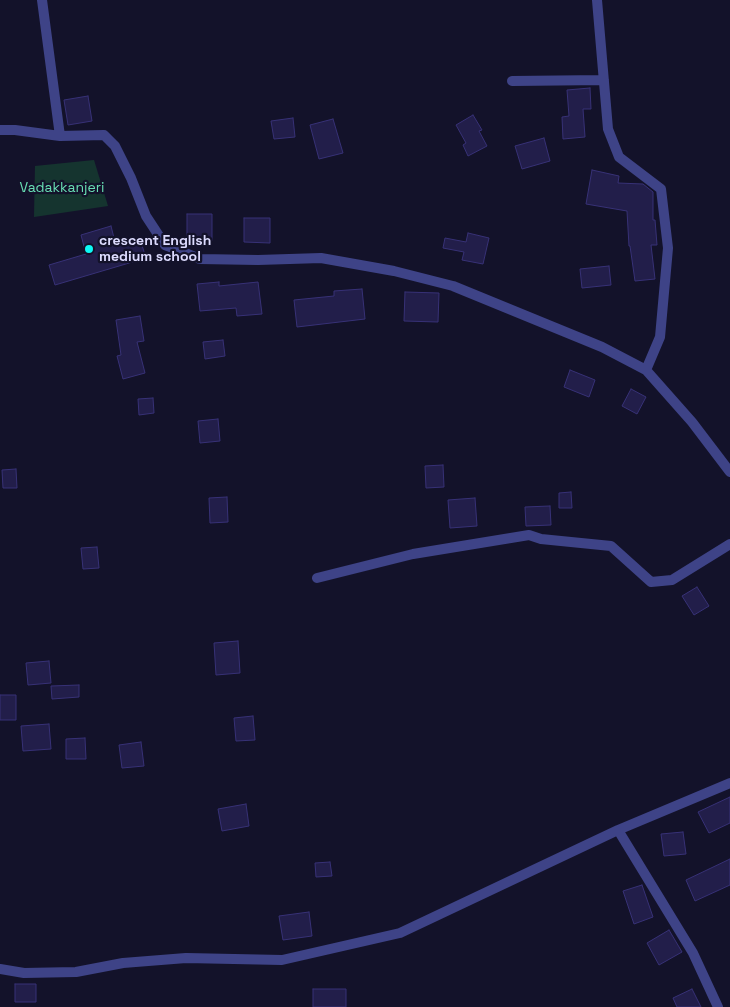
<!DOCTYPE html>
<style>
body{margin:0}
canvas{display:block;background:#13122a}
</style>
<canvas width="730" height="1007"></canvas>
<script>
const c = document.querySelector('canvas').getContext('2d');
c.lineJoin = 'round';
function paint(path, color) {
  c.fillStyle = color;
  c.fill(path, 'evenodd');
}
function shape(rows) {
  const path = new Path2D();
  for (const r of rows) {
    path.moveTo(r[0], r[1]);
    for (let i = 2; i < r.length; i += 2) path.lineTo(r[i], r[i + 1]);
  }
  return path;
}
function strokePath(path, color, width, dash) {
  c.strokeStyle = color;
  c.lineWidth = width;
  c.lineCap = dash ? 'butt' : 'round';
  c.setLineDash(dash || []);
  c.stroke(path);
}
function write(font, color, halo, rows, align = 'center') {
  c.font = font + ' "Space Grotesk",sans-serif';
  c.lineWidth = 4.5;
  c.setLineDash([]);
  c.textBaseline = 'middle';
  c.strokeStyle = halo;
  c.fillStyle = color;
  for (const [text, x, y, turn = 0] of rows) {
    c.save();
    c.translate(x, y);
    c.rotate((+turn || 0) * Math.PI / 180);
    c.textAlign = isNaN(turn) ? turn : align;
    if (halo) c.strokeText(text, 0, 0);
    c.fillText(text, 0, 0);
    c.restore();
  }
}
paint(shape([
 [94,160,108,206,34,217,35,166]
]), '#15342f');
const building = shape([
 [590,88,591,109,583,109,585,137,563,139,562,117,569,116,567,90,590,88],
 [88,96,92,121,68,125,64,100,88,96],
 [473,115,482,130,479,131,487,146,468,156,463,145,466,143,456,125,473,115],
 [293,118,295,137,274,139,271,121,293,118],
 [333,119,343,153,319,159,310,125,333,119],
 [544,138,550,161,522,169,515,146,544,138],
 [592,170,619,176,618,183,643,184,653,192,653,220,655,220,657,245,651,245,655,279,635,281,630,246,629,246,627,211,586,204,592,170],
 [187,214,212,214,212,241,187,241,187,214],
 [244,218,270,218,270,243,244,242,244,218],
 [111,226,116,246,140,239,146,258,55,285,49,265,86,254,81,235,111,226],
 [468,233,489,238,483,264,462,260,464,252,443,248,445,238,466,242,468,233],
 [609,266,611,285,582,288,580,269,609,266],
 [219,282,219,286,258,282,262,314,237,316,236,308,200,311,197,284,219,282],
 [362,289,365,319,297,327,294,300,334,296,334,291,362,289],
 [405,292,439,293,438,322,404,321,405,292],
 [140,316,144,341,137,342,145,373,123,379,117,356,121,355,116,320,140,316],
 [223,340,225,356,205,359,203,342,223,340],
 [570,370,595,380,589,397,564,387,570,370],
 [631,389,646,397,637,414,622,406,631,389],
 [153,398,154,413,139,415,138,399,153,398],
 [218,419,220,441,200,443,198,421,218,419],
 [443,465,444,487,426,488,425,466,443,465],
 [16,469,17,488,3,488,2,470,16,469],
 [571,492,572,508,559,508,559,493,571,492],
 [227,497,228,522,210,523,209,498,227,497],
 [475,498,477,526,450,528,448,500,475,498],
 [550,506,551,525,526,526,525,507,550,506],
 [97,547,99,568,83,569,81,548,97,547],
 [697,587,709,606,694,615,682,596,697,587],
 [238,641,240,673,216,675,214,643,238,641],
 [49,661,51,683,28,685,26,663,49,661],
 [79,685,79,697,52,699,51,686,79,685],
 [0,695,16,695,16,720,0,720,0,695],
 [253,716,255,740,236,741,234,718,253,716],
 [49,724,51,749,23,751,21,726,49,724],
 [85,738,86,759,66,759,66,739,85,738],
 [141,742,144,766,122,768,119,745,141,742],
 [730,797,730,823,709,833,698,812,730,797],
 [246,804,249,826,222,831,218,809,246,804],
 [683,832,686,854,664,856,661,834,683,832],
 [730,859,730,885,695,901,686,880,730,859],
 [330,862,332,876,316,877,315,863,330,862],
 [642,885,653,917,634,924,623,891,642,885],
 [309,912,312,936,283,940,279,916,309,912],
 [669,930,682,952,659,965,647,943,669,930],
 [15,984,36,984,36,1002,15,1002,15,984],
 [313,989,346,989,346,1007,313,1007,313,989],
 [692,989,701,1007,677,1007,673,998,692,989]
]);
paint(building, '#221e4a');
strokePath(building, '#373176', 1);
strokePath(shape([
 [42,0,60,136],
 [597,0,608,129,619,157,661,189,668,248,660,337,646,370],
 [512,81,604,80],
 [0,130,15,130,60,136,104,135,115,146,131,178,146,216,165,245,200,259,258,260,321,258,394,271,453,286,602,347,646,370,692,422,730,472],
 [317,578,413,554,529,535,541,539,611,546,651,582,672,580,730,544],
 [618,830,693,953,718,1007],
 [0,969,24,973,76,972,123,963,186,958,282,960,400,933,618,830,730,783]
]), '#3e4387', 10);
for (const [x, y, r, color] of [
 [89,249,5,"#0df8f5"]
]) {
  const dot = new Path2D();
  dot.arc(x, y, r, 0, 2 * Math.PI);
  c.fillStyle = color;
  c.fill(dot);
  strokePath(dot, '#13122a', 2);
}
write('14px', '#68deb3', '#13122a', [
 ["Vadakkanjeri",62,188]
]);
write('bold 14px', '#dcdbfe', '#13122a', [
 ["crescent English",99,241],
 ["medium school",99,257]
], 'left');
</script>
